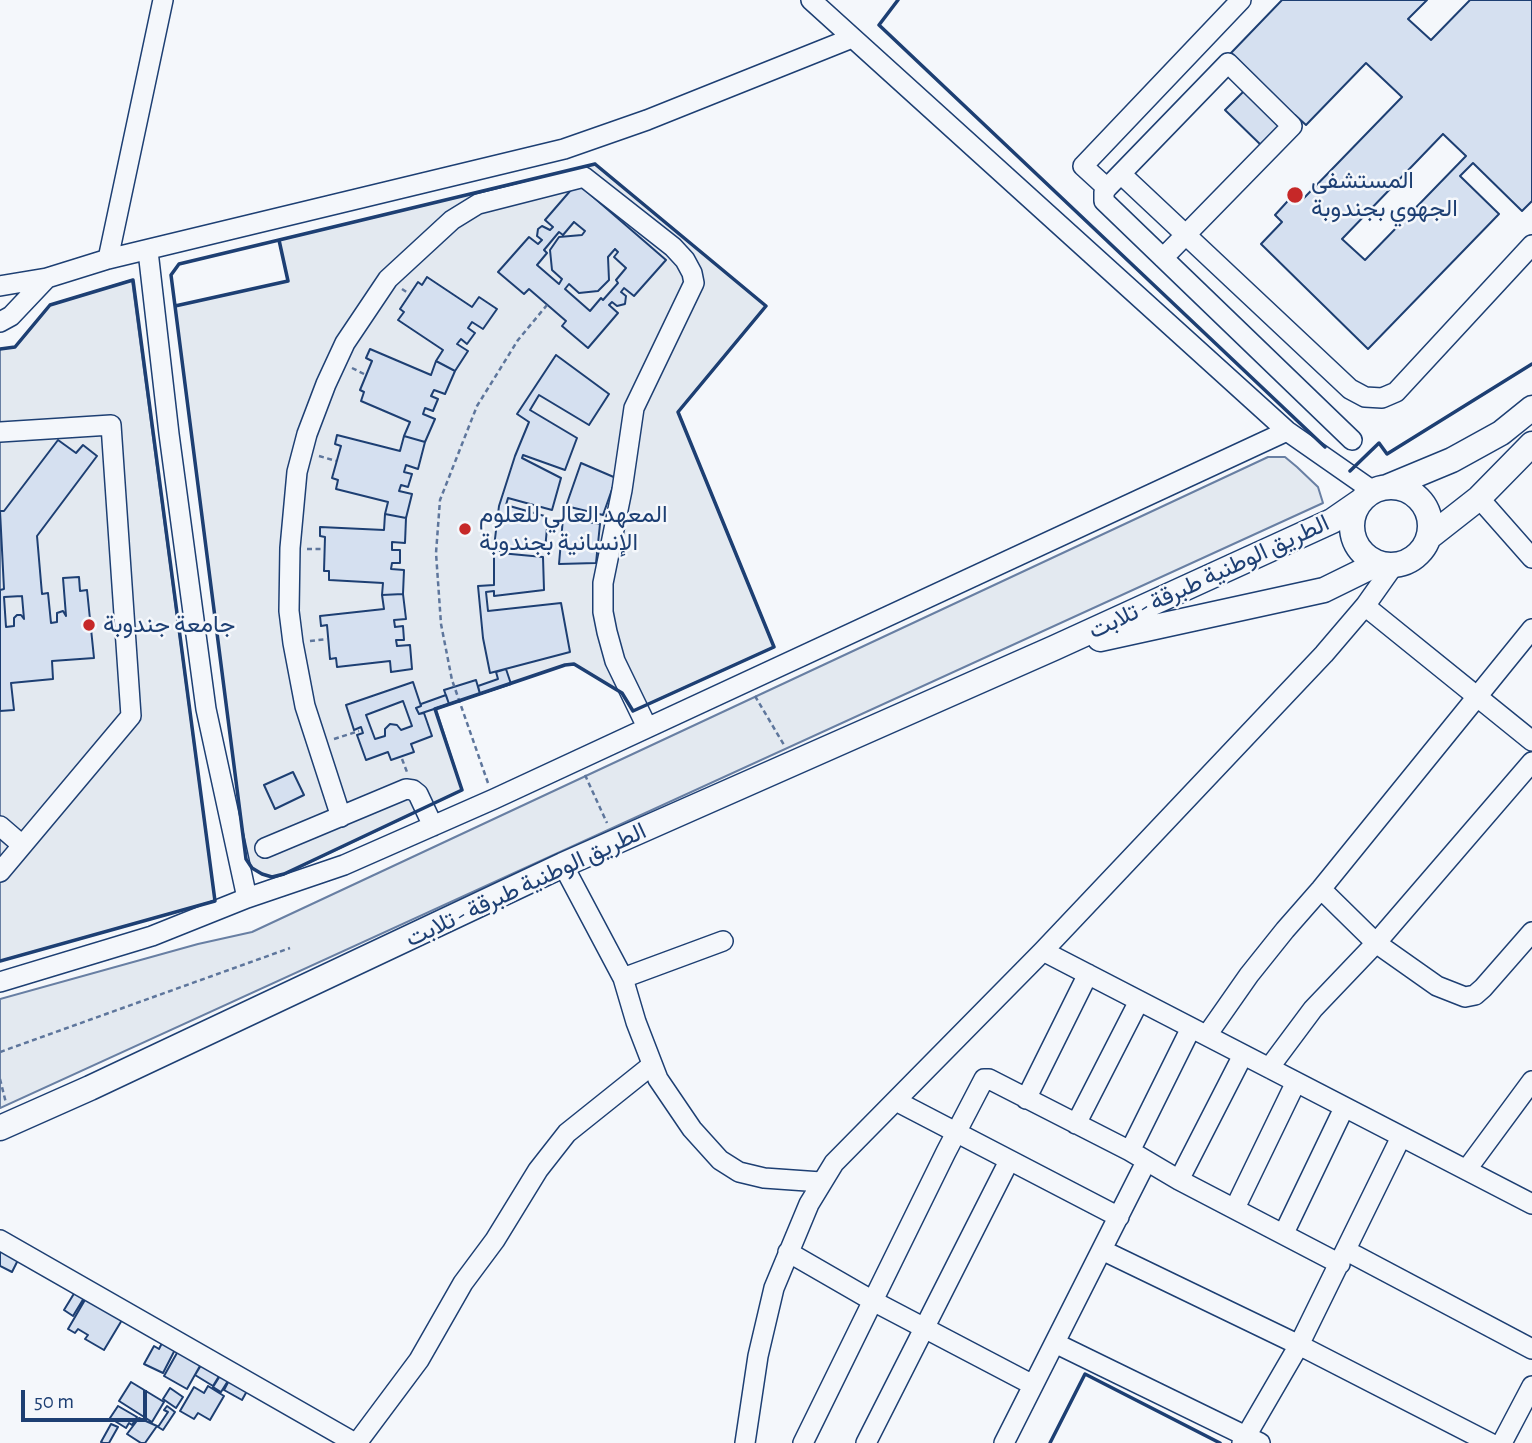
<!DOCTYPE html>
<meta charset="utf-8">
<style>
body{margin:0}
#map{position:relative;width:1532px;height:1443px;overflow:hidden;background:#f4f7fb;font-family:"Alegreya Sans",sans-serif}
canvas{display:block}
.scale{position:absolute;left:21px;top:1390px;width:126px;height:32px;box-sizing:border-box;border:4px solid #1d3f73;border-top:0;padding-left:9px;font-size:21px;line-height:24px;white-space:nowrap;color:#1d3f73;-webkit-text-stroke:5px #f4f7fb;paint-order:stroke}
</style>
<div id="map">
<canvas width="1532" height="1443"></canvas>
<div class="scale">50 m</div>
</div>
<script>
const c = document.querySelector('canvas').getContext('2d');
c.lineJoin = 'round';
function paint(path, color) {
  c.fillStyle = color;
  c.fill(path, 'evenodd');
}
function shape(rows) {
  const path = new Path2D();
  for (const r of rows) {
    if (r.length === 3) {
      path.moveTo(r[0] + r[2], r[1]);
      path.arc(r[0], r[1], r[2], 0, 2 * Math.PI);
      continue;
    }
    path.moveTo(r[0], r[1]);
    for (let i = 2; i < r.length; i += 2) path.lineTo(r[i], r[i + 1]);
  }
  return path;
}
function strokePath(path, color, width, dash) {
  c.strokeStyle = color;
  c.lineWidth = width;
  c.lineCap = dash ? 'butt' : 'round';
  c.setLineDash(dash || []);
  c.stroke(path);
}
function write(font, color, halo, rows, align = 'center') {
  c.font = font + ' "Alegreya Sans",Vazirmatn,sans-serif';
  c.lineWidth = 5;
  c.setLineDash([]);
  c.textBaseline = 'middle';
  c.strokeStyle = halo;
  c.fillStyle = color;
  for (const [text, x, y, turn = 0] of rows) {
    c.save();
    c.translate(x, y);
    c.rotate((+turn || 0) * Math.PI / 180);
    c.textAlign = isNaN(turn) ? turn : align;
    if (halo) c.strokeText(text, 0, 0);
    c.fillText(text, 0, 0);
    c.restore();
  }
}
const green = shape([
 [595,164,766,306,678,412,774,647,633,711,622,693,574,664,565,665,436,709,462,790,285,874,272,877,262,874,252,868,246,859,175,306,288,281,279,240,595,164],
 [132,280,215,901,0,961,0,349,15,347,50,305,132,280],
 [1268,457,1285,457,1297,467,1318,487,1323,503,0,1108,0,999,198,944,252,932,1268,457]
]);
paint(green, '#e3e9f0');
strokePath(green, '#687fa3', 2);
const building = shape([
 [1282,0,1427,0,1408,19,1431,40,1470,0,1532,0,1532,201,1522,211,1473,163,1460,176,1499,214,1368,349,1261,244,1282,222,1275,215,1296,192,1303,199,1402,97,1366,63,1306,125,1295,115,1264,148,1225,110,1257,78,1231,53,1282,0],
 [1443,134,1466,156,1365,260,1342,239,1443,134],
 [577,183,666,260,634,296,624,288,621,292,626,296,625,304,617,306,612,302,609,305,618,313,588,348,562,326,566,321,529,289,524,294,498,272,529,237,538,244,542,240,537,236,538,229,542,226,550,230,553,227,545,220,577,183],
 [574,222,585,231,582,235,559,237,550,250,552,270,562,279,559,284,537,265,547,253,544,250,559,232,563,235,574,222],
 [615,249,618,252,614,257,626,268,616,280,618,283,603,300,601,298,590,311,565,289,569,284,579,293,598,291,609,280,608,257,615,249],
 [427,277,472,307,479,297,497,309,483,329,472,322,468,328,475,333,467,344,461,339,457,344,468,351,455,371,436,361,443,350,398,320,404,312,400,309,418,282,422,285,427,277],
 [370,349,431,375,436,361,455,371,445,394,434,390,431,396,438,399,433,411,425,408,423,414,435,419,425,442,404,436,410,422,361,401,364,392,360,390,372,361,366,358,370,349],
 [556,355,609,394,589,425,539,395,530,410,577,438,565,470,523,455,522,458,561,478,552,510,508,498,506,505,548,517,545,550,500,547,500,553,543,557,544,590,494,596,494,591,486,592,488,611,561,603,570,652,490,673,483,638,478,586,494,585,494,547,499,506,515,456,529,422,517,414,556,355],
 [337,435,400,451,404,436,425,442,418,469,406,465,404,472,412,474,408,487,401,485,399,491,412,494,406,518,385,514,388,502,336,489,338,480,332,478,341,446,335,444,337,435],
 [58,440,76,453,83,445,97,456,37,536,42,594,48,593,51,623,57,622,57,613,63,611,66,616,63,578,79,577,80,591,87,590,94,658,52,661,53,679,11,683,14,710,0,711,0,590,4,589,0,511,4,511,58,440],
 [22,596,24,619,21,615,17,615,14,618,14,626,6,627,4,597,22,596],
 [581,463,616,478,603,515,566,506,581,463],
 [385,514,406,518,405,543,392,542,392,550,400,550,400,563,392,563,391,569,404,570,403,594,382,595,383,583,329,580,329,571,324,571,325,537,320,536,320,527,384,530,385,514],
 [563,518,600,524,596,563,559,564,563,518],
 [403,594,406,619,394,620,395,627,403,626,404,640,396,640,397,646,410,645,412,669,391,672,390,661,337,667,336,658,330,659,327,625,321,626,320,616,384,609,382,595,403,594],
 [506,669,511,684,480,694,478,686,498,679,496,672,506,669],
 [476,680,480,694,449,704,444,690,476,680],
 [413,682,421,706,416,708,419,714,424,713,432,736,411,744,414,752,391,760,388,752,366,760,357,735,363,733,361,727,354,730,346,705,413,682],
 [403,701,412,726,401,730,397,725,390,724,385,729,385,736,375,739,366,715,403,701],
 [446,695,449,704,419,714,416,708,421,706,421,704,446,695],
 [293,772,304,795,275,809,264,785,293,772],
 [0,1245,20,1256,12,1272,0,1266,0,1245],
 [78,1287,87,1293,73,1316,64,1310,78,1287],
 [89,1293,125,1315,104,1350,85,1339,88,1335,78,1329,75,1333,68,1329,89,1293],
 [167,1333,180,1340,163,1373,144,1364,154,1346,159,1349,167,1333],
 [182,1344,205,1357,187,1389,164,1376,182,1344],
 [206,1357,224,1368,213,1386,195,1375,206,1357],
 [223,1371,231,1376,221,1392,213,1387,223,1371],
 [234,1371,252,1382,242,1400,224,1390,234,1371],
 [131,1382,164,1402,152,1422,119,1401,131,1382],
 [208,1386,224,1396,210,1420,198,1413,194,1419,180,1411,194,1387,204,1393,208,1386],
 [170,1388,183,1397,176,1408,163,1399,170,1388],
 [118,1406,137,1417,132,1425,129,1423,126,1428,110,1418,118,1406],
 [167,1406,175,1412,163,1430,158,1427,168,1412,164,1410,167,1406],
 [139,1418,157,1426,145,1443,141,1443,127,1434,139,1418],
 [111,1424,118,1427,109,1443,103,1443,101,1442,111,1424]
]);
paint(building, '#d5e0f0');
strokePath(building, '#1d3f73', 2);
const minor = shape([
 [811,0,1287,431,1373,491],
 [1121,174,1350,389,1365,397,1382,398,1396,392,1532,245],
 [1107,188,1083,166,1241,0],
 [148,251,169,434,206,709,247,898],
 [1163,258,1292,126,1228,63,1107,188,1104,192,1104,201,1352,440],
 [108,259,163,0],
 [0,286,47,278,108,259,564,149,647,120,852,38],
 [0,322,11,316,47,278],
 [0,432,111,425,131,716,0,872],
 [1479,498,1532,558],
 [1365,606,1532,741],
 [341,817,305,706,293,643,289,611,290,548,297,472,307,434,326,384,345,343,388,279,452,220,478,204,584,177,673,247,685,260,692,273,694,283,634,408,622,490,603,583,603,612,607,632,615,661,647,727],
 [0,826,22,845],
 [265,848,406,789,413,790,418,794,433,826],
 [563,865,623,978,636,1022,658,1079,692,1129,720,1160,739,1172,764,1178,821,1182],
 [1321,889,1376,943,1437,986,1465,997,1475,995,1483,988,1532,932],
 [1043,951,1532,1204],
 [623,978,723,941],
 [0,982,152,936,247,898,344,865,494,799,1287,431],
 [1207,1035,1249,975,1285,930,1321,889,1532,629],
 [1269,1068,1313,1009,1376,943,1532,762],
 [1026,1099,1088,974],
 [896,1101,1119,1217],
 [1076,1124,1139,1001],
 [1130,1151,1191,1028],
 [1467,1169,1532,1081],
 [1179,1180,1243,1055],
 [1235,1208,1296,1082],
 [1284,1233,1344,1108],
 [0,1240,355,1443],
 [1102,1250,1299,1345,1490,1443],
 [1347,1251,1532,1349],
 [788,1252,873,1301,1033,1385],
 [1055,1343,1260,1443],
 [357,1443,419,1360,463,1283,495,1240,538,1170,567,1133,652,1065],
 [745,1443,758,1356,774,1288,809,1204,834,1163,1043,951,1324,654,1365,606,1394,565],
 [803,1443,946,1152,984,1079,989,1079,1130,1151,1179,1180,1340,1264],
 [866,1443,1009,1161],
 [1004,1443,1146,1162],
 [1242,1443,1299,1345,1401,1137],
 [1502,1443,1532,1386]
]);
const major = shape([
 [1387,487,1452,460,1501,433,1532,408],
 [1391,526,39],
 [1428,538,1479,498,1532,444],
 [1100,639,1324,590,1379,563],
 [0,1128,90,1088,563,865,1054,648,1332,521,1361,501]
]);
strokePath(minor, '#1d3f73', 22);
strokePath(major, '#1d3f73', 27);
strokePath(shape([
 [402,289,408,293],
 [352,368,364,374],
 [319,456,336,461],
 [307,549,323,549],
 [310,641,327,639],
 [755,696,784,745],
 [334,739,359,731],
 [402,759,407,772],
 [585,775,607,823],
 [488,783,452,680,441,624,436,553,440,500,477,406,518,340,547,305],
 [0,1052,290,948],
 [0,1079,6,1103]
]), '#5e769c', 2.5, [5, 3.5]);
strokePath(minor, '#f4f7fb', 19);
strokePath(major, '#f4f7fb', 24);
strokePath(shape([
 [898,0,879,25,1325,447],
 [595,164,766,306,678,412,774,647,633,711,622,693,574,664,565,665,435,709,462,790,284,874,272,877,262,874,252,868,246,859,175,306,288,281,279,240,595,164],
 [279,240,288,281,175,306,171,275,179,264,279,240],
 [0,349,15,347,50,305,133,280,215,901,0,961],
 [1350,471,1379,443,1387,454,1532,364],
 [1050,1443,1085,1374,1220,1443]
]), '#1d3f73', 3.5);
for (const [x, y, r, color] of [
 [1295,195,9,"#c62828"],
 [465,529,7,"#c62828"],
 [89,625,7,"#c62828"]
]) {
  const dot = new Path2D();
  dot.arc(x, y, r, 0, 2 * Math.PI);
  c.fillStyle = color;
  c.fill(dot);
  strokePath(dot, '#f4f7fb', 2.5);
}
write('24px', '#1d3f73', '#f4f7fb', [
 ["المستشفى",1311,181],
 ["الجهوي بجندوبة",1311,209],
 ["المعهد العالي للعلوم",479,515],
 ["الإنسانية بجندوبة",479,543],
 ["جامعة جندوبة",103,625]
], 'left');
write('24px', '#1d3f73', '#f4f7fb', [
 ["الطريق الوطنية طبرقة - تلابت",1209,577,-25],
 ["الطريق الوطنية طبرقة - تلابت",526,885,-25]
]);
</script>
